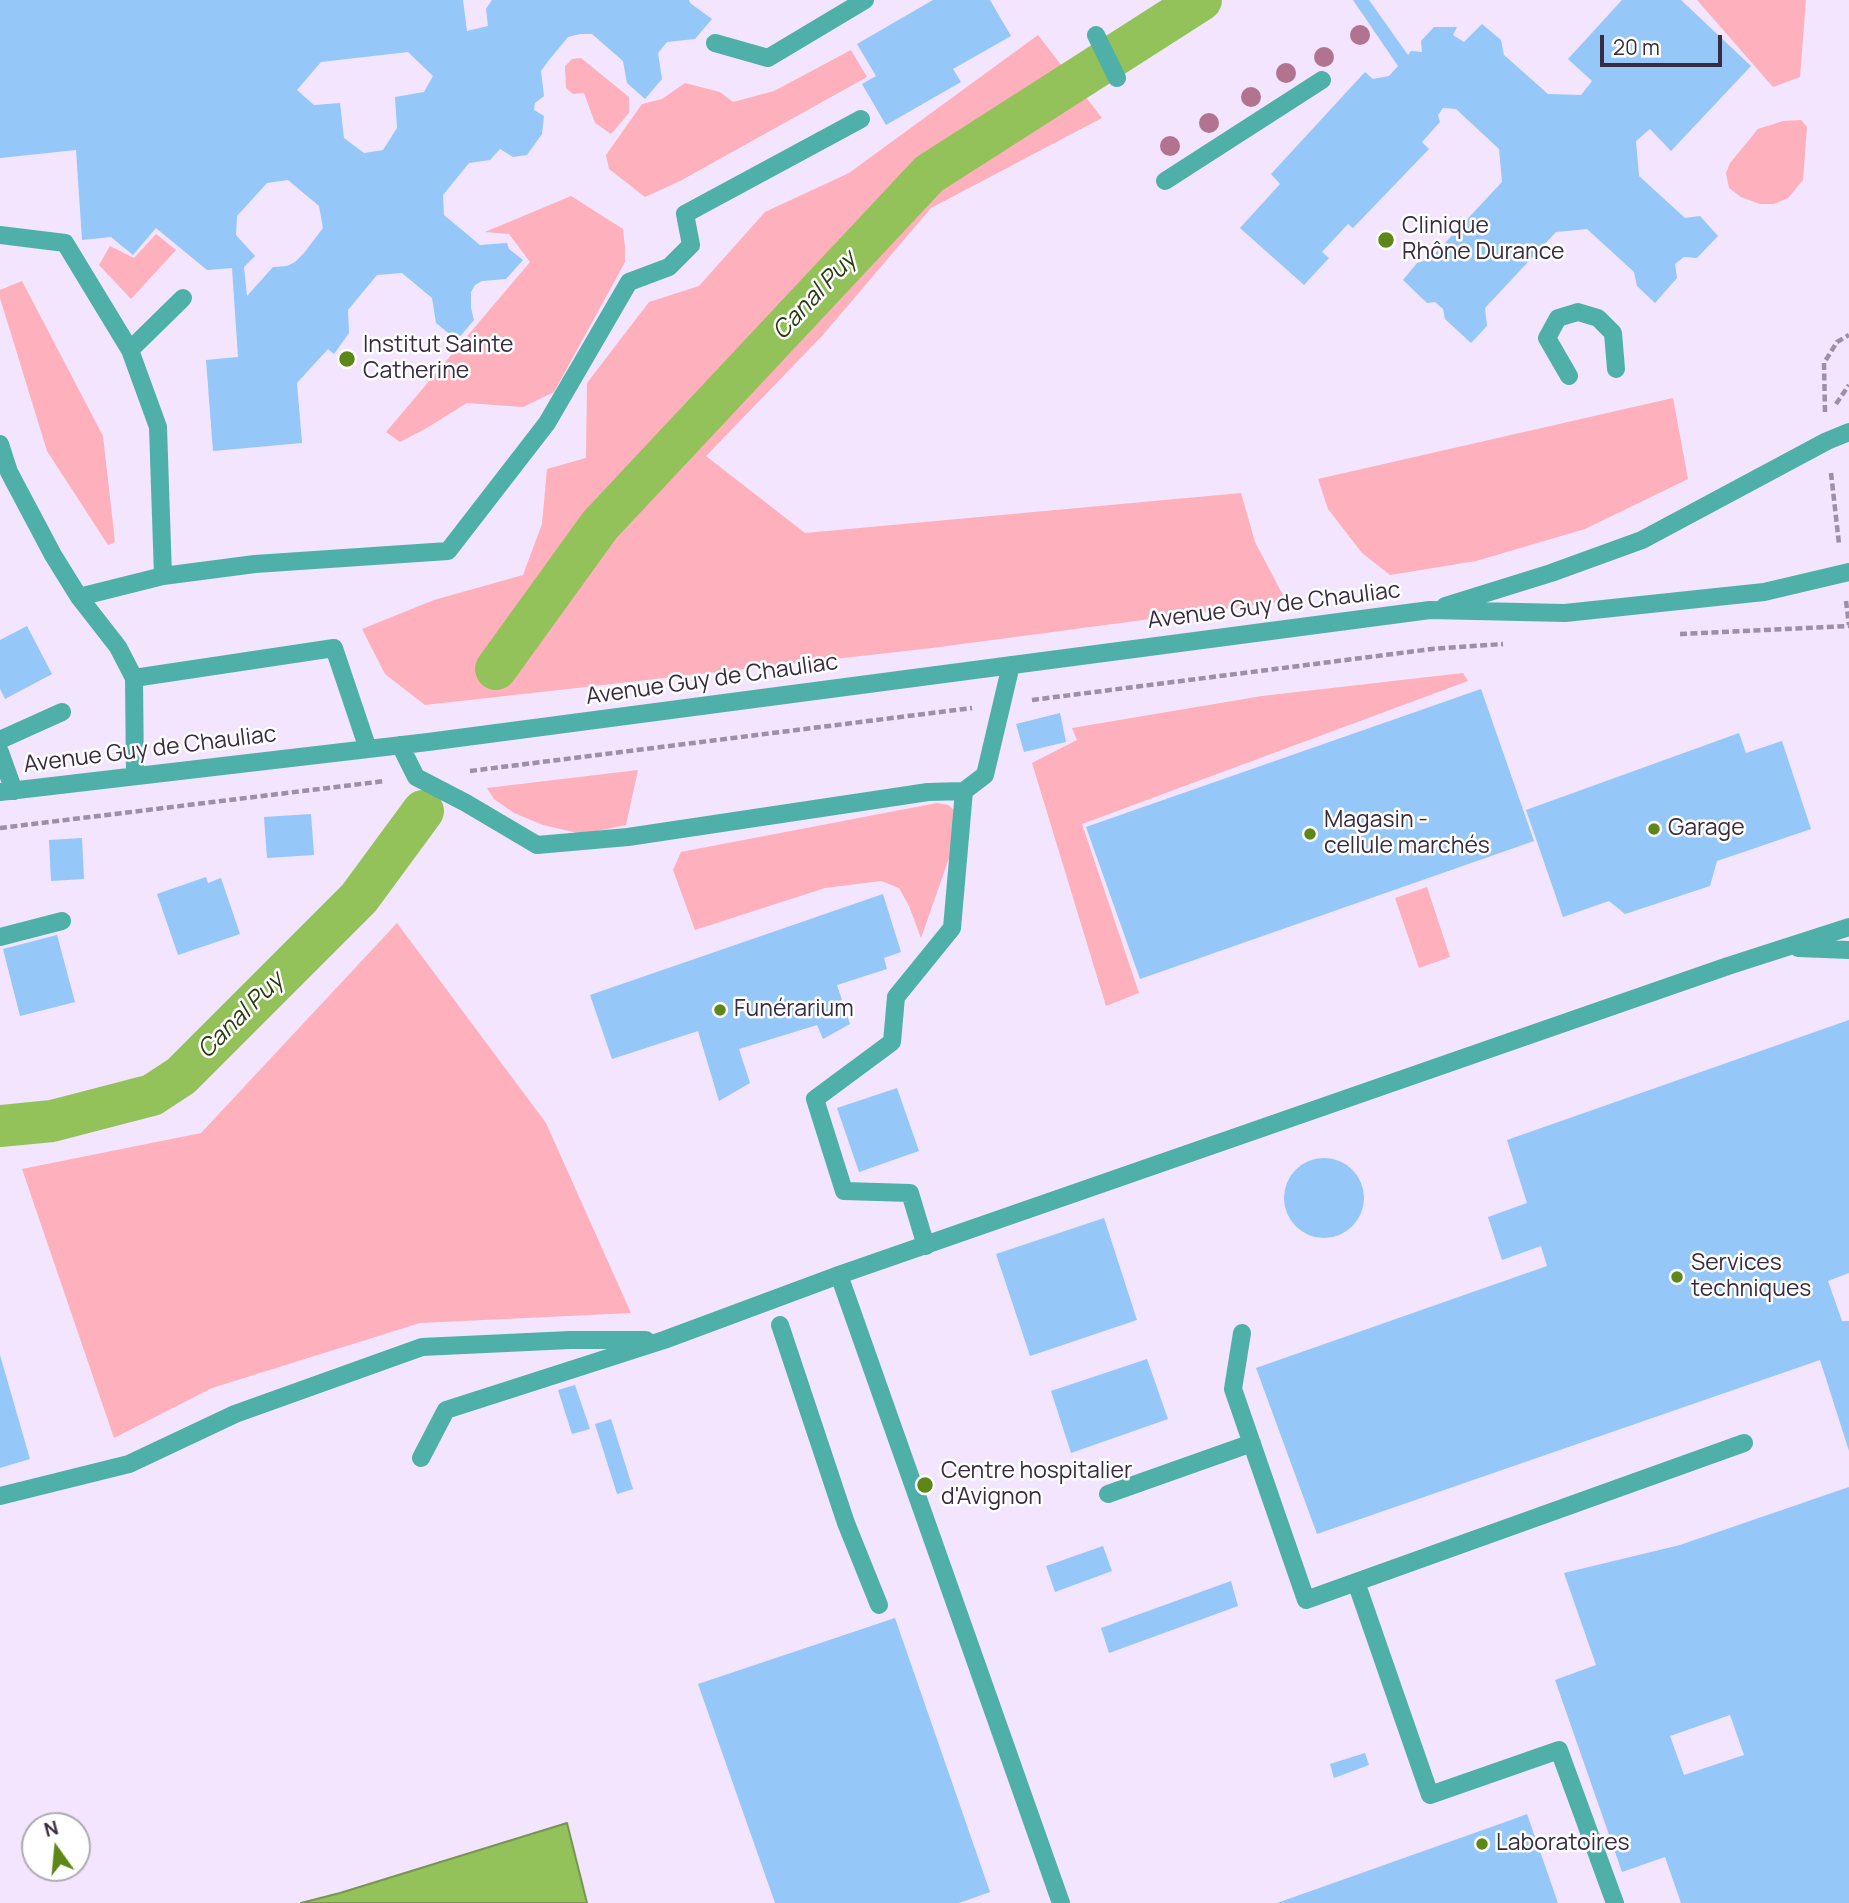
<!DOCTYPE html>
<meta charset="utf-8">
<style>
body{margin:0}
#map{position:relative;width:1849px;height:1903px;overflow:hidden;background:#f2e5fd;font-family:Manrope,sans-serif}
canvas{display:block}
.north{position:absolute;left:21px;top:1812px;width:70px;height:70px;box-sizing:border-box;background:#fff;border:2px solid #afaab3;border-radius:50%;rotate:345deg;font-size:19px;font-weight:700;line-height:28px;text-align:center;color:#382b42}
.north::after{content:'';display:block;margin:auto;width:24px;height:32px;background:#5d8817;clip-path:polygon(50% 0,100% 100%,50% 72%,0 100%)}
.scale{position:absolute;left:1600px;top:35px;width:122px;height:32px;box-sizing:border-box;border:4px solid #382b42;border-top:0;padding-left:9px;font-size:21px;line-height:24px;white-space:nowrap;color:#382b42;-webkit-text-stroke:5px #fff;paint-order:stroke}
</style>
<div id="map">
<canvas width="1849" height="1903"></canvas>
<div class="north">N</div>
<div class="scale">20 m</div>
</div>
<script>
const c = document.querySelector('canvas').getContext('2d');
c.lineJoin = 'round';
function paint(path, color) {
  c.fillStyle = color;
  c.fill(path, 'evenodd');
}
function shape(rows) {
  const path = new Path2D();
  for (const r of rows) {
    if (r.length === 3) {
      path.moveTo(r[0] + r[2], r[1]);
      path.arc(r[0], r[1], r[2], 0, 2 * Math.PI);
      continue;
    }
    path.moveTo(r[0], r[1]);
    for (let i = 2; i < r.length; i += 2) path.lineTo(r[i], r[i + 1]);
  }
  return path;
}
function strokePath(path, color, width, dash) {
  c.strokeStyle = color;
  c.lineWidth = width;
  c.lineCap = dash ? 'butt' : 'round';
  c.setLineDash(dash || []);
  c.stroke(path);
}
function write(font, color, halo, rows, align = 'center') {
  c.font = font + ' Manrope,sans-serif';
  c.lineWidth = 5;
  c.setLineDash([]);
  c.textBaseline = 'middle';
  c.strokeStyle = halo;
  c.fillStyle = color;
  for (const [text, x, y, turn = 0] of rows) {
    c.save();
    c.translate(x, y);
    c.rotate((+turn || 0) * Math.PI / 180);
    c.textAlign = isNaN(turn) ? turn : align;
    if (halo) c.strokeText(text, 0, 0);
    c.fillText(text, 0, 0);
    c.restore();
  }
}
paint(shape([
 [1697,0,1806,0,1800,77,1773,87],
 [1038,35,1102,118,931,208,822,336,706,456,805,533,1241,493,1255,542,1286,601,932,648,425,705,385,674,362,629,434,600,523,575,542,524,547,469,586,458,587,383,649,302,699,286,765,212,849,173],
 [851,50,867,77,680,181,645,197,609,169,606,155,642,104,662,99,685,83,720,92,733,102,774,91],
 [581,58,629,97,629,113,611,134,595,123,584,93,573,94,566,88,565,66,572,59],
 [1801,120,1807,127,1803,180,1788,198,1774,204,1760,204,1741,197,1729,188,1726,173,1730,163,1758,129,1783,121],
 [571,196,623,229,625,247,625,262,554,392,523,407,467,403,425,429,400,442,386,432,530,262,509,234,485,232],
 [156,234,176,250,131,299,99,265,110,246,134,258],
 [22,281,103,436,115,542,108,545,47,451,0,298,0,290],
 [1673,398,1688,479,1585,529,1476,561,1390,575,1362,553,1328,509,1318,479],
 [1463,673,1468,681,1082,824,1139,993,1106,1006,1032,763,1077,740,1072,728,1262,696],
 [638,770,626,825,582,834,543,825,514,813,494,799,487,788],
 [937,803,948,805,958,813,955,841,921,938,909,906,899,888,881,881,825,888,695,930,673,870,681,852],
 [1427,887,1450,957,1419,968,1395,898],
 [397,923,546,1123,631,1313,420,1323,212,1388,114,1438,22,1169,201,1133]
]), '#feb0bc');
const water = shape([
 [567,1823,587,1903,301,1903,340,1893,567,1823]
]);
paint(water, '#94c25a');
strokePath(water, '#789553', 2);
strokePath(shape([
 [496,669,600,525,929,174,1201,0],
 [0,1126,52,1121,152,1095,181,1076,359,898,423,811]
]), '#94c25a', 42);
paint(shape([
 [0,0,463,0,467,31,488,26,486,9,492,0,689,0,690,3,712,19,695,39,667,42,658,53,662,79,645,99,627,83,623,61,592,34,580,34,568,37,549,60,541,71,544,96,535,103,534,110,544,116,542,134,527,155,513,157,500,149,490,160,469,163,443,195,444,215,480,245,507,243,509,249,523,260,506,279,482,281,475,285,471,292,471,308,474,320,457,340,436,323,432,298,402,273,377,275,348,310,349,333,334,354,328,349,297,383,302,443,213,451,206,360,238,357,232,268,207,270,156,228,133,255,111,237,82,240,76,150,0,158],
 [408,52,433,76,424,92,395,97,397,128,383,150,364,153,344,138,340,103,314,105,297,90,321,62],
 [288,180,319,206,323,228,304,253,295,262,287,266,273,267,247,296,244,267,255,256,236,235,237,216,267,183],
 [933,0,990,0,1011,36,953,69,961,82,886,125,862,84,876,76,857,44],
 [1353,0,1369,0,1408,55,1411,51,1422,52,1421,41,1434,27,1457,27,1453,35,1464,42,1482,24,1501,40,1504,55,1548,94,1581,95,1592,81,1568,59,1622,0,1681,0,1751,66,1671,151,1650,129,1636,141,1639,176,1685,218,1700,216,1718,236,1697,258,1684,257,1675,264,1677,278,1655,303,1637,286,1634,272,1587,229,1556,232,1485,308,1487,326,1471,343,1445,319,1443,309,1435,302,1427,303,1403,280,1417,263,1430,259,1502,182,1499,149,1456,109,1443,108,1438,115,1440,122,1422,142,1429,149,1353,228,1348,224,1322,252,1329,258,1304,285,1240,228,1280,184,1271,174,1365,72,1373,79,1389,76,1398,66],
 [27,626,52,674,5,699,0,689,0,640],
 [1481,689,1534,841,1140,979,1086,827],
 [1060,713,1066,742,1024,752,1016,724],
 [1739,733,1746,753,1782,741,1811,829,1717,861,1710,886,1625,914,1609,901,1563,917,1526,810],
 [311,814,314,855,267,858,264,817],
 [82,838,84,879,51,881,49,840],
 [206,877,208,883,221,878,240,934,178,955,157,894],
 [883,894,901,952,884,958,887,969,837,985,850,1024,823,1039,817,1025,739,1049,750,1083,719,1101,698,1031,612,1059,590,995],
 [57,935,75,1002,20,1016,3,949],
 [1849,1020,1849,1273,1828,1281,1842,1321,1849,1321,1849,1451,1820,1360,1317,1534,1256,1368,1547,1266,1541,1246,1502,1260,1488,1217,1527,1203,1507,1140],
 [897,1088,919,1151,859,1172,837,1108],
 [1324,1198,40],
 [1104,1218,1137,1320,1030,1356,996,1254],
 [0,1355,30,1459,0,1468],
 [1147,1359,1168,1419,1071,1453,1051,1391],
 [575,1385,590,1429,572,1434,558,1390],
 [611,1419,633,1489,617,1494,595,1424],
 [1849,1487,1849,1903,1681,1903,1665,1857,1622,1872,1555,1680,1596,1665,1564,1573,1680,1545],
 [1730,1715,1744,1755,1684,1775,1670,1736],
 [1103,1546,1112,1571,1055,1592,1046,1566],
 [1231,1581,1238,1606,1109,1653,1101,1628],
 [895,1618,990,1892,959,1903,775,1903,698,1684],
 [1365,1753,1369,1765,1334,1778,1330,1764],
 [1527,1814,1558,1903,1277,1903,1511,1820]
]), '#96c7f9');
strokePath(shape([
 [1836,404,1849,385],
 [1825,412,1824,363,1837,342,1849,335],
 [1831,473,1839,544],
 [1846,601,1849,625],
 [1680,634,1849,626],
 [1032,700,1432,649,1503,644],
 [470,771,972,708],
 [0,828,385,781]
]), '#9c8fa6', 4.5, [7, 3.5]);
strokePath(shape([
 [1096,35,1117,78],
 [715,43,768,58,865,0],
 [1165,181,1322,80],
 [0,235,65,243,130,350,158,427,163,576],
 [130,350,183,298],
 [1569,376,1547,338,1558,318,1578,312,1598,318,1613,333,1616,369],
 [0,444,9,472,53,555,79,597,118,647,134,678,334,648,368,749],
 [79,597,163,576,255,564,448,551,547,423,629,282,669,267,691,245,685,214,861,119],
 [1445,606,1551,573,1642,540,1827,441,1849,432],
 [134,678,135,776],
 [0,740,62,712],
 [400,745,416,777,466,803,537,845,628,837,928,792,964,791,985,775,1011,665],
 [0,752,14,791],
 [0,792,428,742,1430,610,1565,613,1764,592,1849,572],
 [0,937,62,921],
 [1798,948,1849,950],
 [926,1246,910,1193,844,1191,815,1099,892,1042,896,997,952,928,964,791],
 [839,1275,1061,1903],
 [780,1325,846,1523,879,1605],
 [1242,1333,1233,1389,1306,1600,1744,1443],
 [421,1458,446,1410,664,1340,839,1275,1728,966,1849,927],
 [1108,1494,1252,1443],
 [0,1496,129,1464,235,1414,422,1347,570,1340,646,1340],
 [1356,1582,1430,1795,1559,1750,1615,1903]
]), '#4fafa9', 18);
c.fillStyle = '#b27390';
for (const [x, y] of [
 [1360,35],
 [1324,57],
 [1286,73],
 [1251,97],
 [1209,123],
 [1170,146]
]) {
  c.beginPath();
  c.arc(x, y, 10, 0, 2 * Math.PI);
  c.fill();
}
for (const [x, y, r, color] of [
 [1386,240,9,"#5d8817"],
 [347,359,9,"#5d8817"],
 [1654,829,7,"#5d8817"],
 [1310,834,7,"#5d8817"],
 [720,1010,7,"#5d8817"],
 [1677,1277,7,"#5d8817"],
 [925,1485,9,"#5d8817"],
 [1482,1844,7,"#5d8817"]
]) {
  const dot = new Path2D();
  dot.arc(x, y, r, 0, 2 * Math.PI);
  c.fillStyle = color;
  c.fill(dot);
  strokePath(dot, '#fff', 2.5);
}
write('23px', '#382b42', '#fff', [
 ["Clinique",1402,227],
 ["Rhône Durance",1402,253],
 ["Institut Sainte",363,346],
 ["Catherine",363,372],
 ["Magasin -",1324,821],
 ["cellule marchés",1324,847],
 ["Garage",1668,829],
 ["Funérarium",734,1010],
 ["Services",1691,1264],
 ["techniques",1691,1290],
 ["Centre hospitalier",941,1472],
 ["d'Avignon",941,1498],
 ["Laboratoires",1496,1844]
], 'left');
write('23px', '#382b42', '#fff', [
 ["Avenue Guy de Chauliac",1274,606,-7],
 ["Avenue Guy de Chauliac",712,680,-8],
 ["Avenue Guy de Chauliac",150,750,-7]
]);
write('italic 24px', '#283a0f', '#fff', [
 ["Canal Puy",815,296,-47],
 ["Canal Puy",241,1016,-45]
]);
</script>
